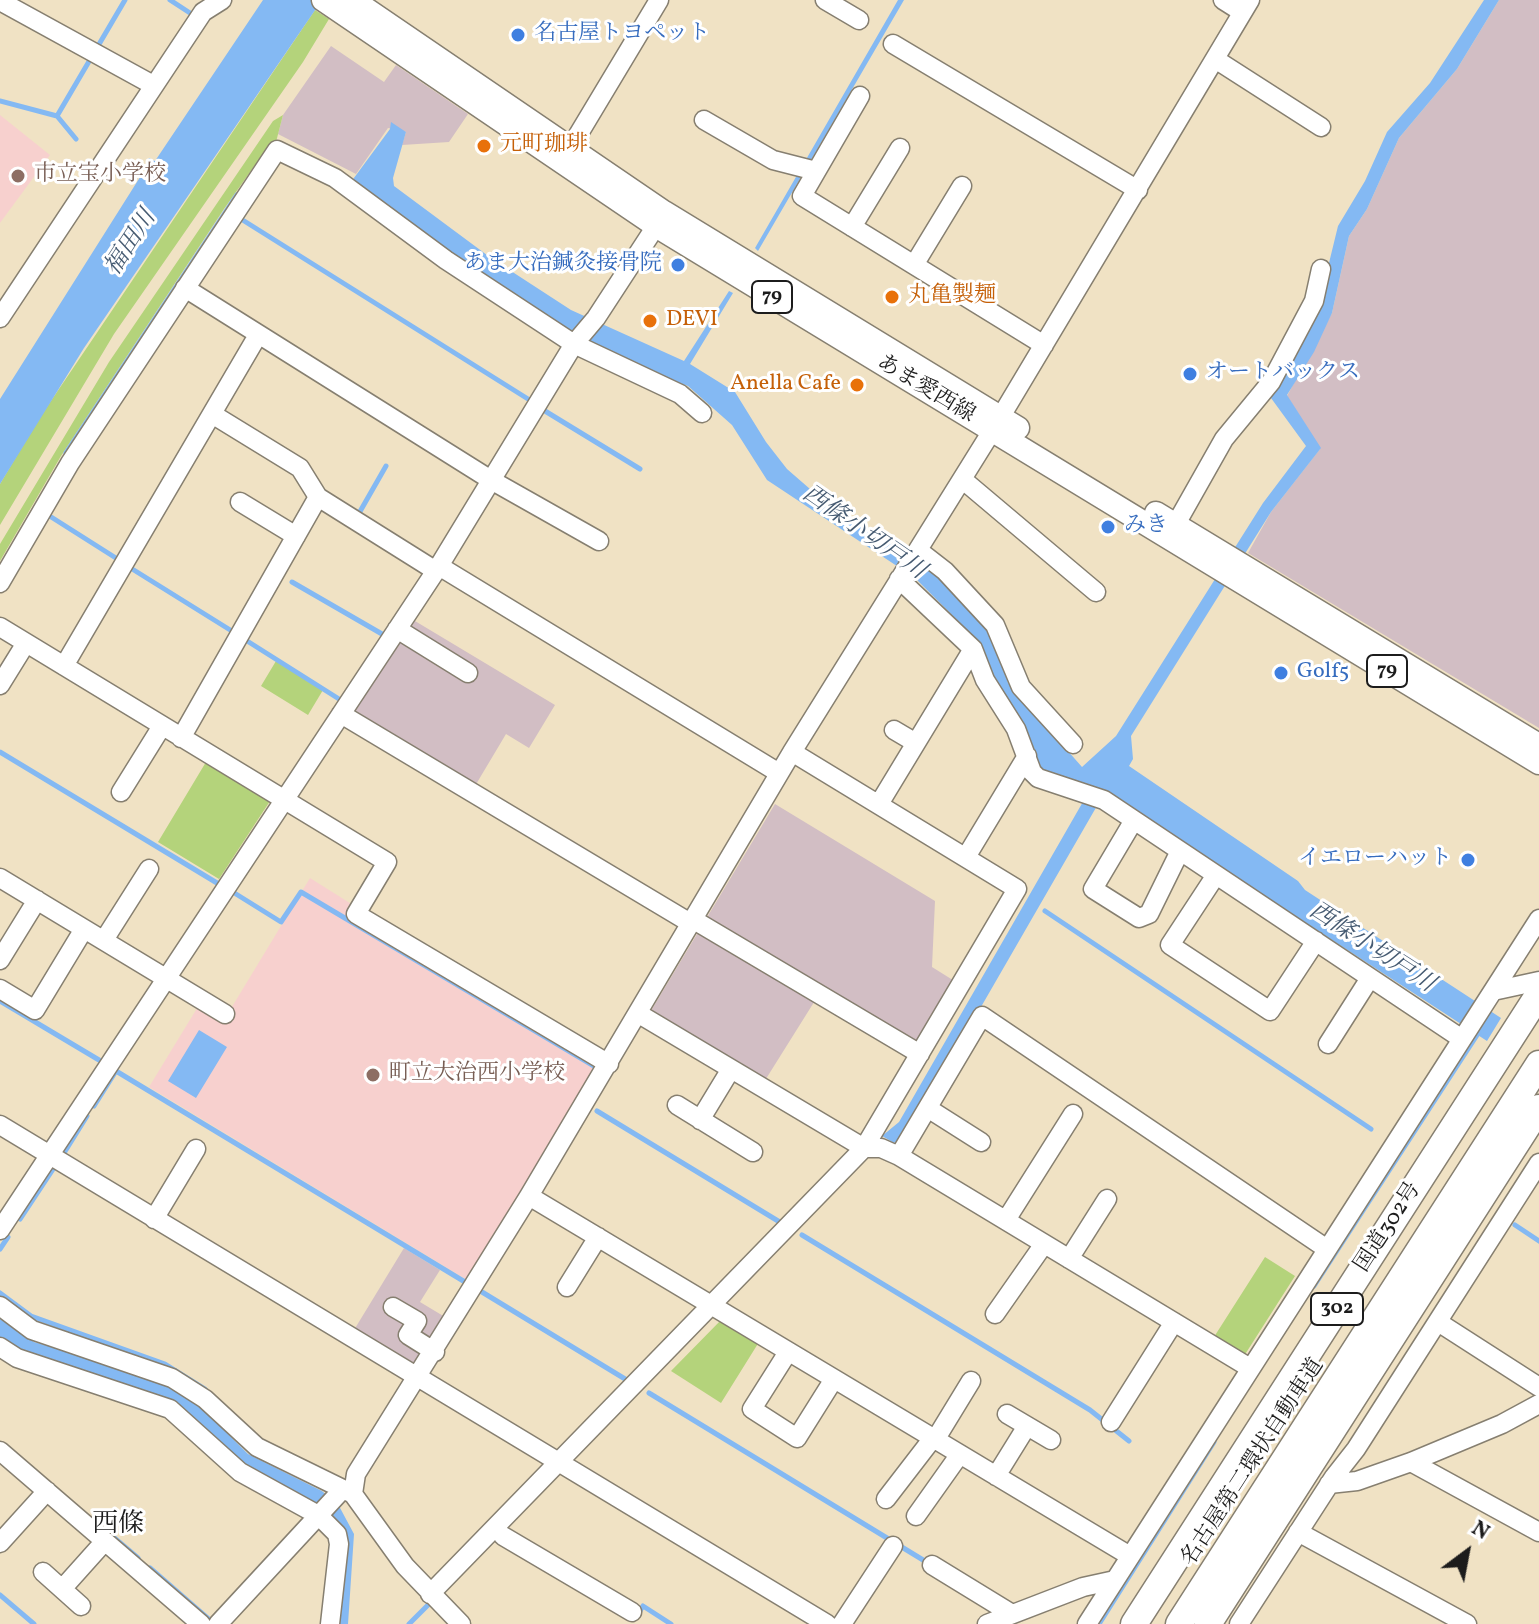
<!DOCTYPE html>
<meta charset="utf-8">
<style>
body{margin:0}
#map{position:relative;width:1539px;height:1624px;overflow:hidden;background:#f0e2c4;font-family:Vollkorn,serif}
canvas{display:block}
.north{position:absolute;left:1427px;top:1512px;width:80px;height:80px;-webkit-text-stroke:6px #fff;paint-order:stroke;rotate:32deg;font-size:22px;font-weight:700;line-height:32px;text-align:center;color:#1c1c1c}
.north::after{content:'';display:block;margin:auto;width:28px;height:36px;background:#1c1c1c;clip-path:polygon(50% 0,100% 100%,50% 72%,0 100%)}
</style>
<div id="map">
<canvas width="1539" height="1624"></canvas>
<div class="north">N</div>
</div>
<script>
const c = document.querySelector('canvas').getContext('2d');
c.lineJoin = 'round';
function paint(path, color) {
  c.fillStyle = color;
  c.fill(path, 'evenodd');
}
function shape(rows) {
  const path = new Path2D();
  for (const r of rows) {
    path.moveTo(r[0], r[1]);
    for (let i = 2; i < r.length; i += 2) path.lineTo(r[i], r[i + 1]);
  }
  return path;
}
function strokePath(path, color, width, dash) {
  c.strokeStyle = color;
  c.lineWidth = width;
  c.lineCap = dash ? 'butt' : 'round';
  c.setLineDash(dash || []);
  c.stroke(path);
}
function write(font, color, halo, rows, align = 'center') {
  c.font = font + ' Vollkorn,"Noto Serif JP",serif';
  c.lineWidth = 6;
  c.setLineDash([]);
  c.textBaseline = 'middle';
  c.strokeStyle = halo;
  c.fillStyle = color;
  for (const [text, x, y, turn = 0] of rows) {
    c.save();
    c.translate(x, y);
    c.rotate((+turn || 0) * Math.PI / 180);
    c.textAlign = isNaN(turn) ? turn : align;
    if (halo) c.strokeText(text, 0, 0);
    c.fillText(text, 0, 0);
    c.restore();
  }
}
paint(shape([
 [0,115,50,155,0,223],
 [310,878,353,905,347,917,597,1064,467,1280,149,1087,199,1005,224,1020]
]), '#f7d0ce');
paint(shape([
 [1499,0,1539,0,1539,728,1248,553,1271,512,1320,449,1287,396,1332,313,1349,236,1367,209,1399,138,1457,69],
 [331,46,384,82,396,65,468,114,449,142,402,145,406,132,388,128,356,174,278,134,283,115],
 [415,621,555,705,529,748,506,734,475,786,353,713],
 [775,804,935,901,932,967,956,982,917,1047,706,919],
 [700,929,816,999,764,1082,653,1016,652,1009],
 [404,1248,440,1270,420,1302,445,1317,416,1367,354,1330]
]), '#d2bec4');
paint(shape([
 [315,10,329,19,303,62,114,334,0,525,0,484,36,423],
 [283,115,276,142,259,167,255,165,224,209,61,456,0,561,0,544,109,362,273,121],
 [276,661,323,690,308,715,261,686],
 [206,762,270,801,219,879,158,842],
 [1265,1257,1295,1276,1244,1356,1214,1337],
 [722,1319,759,1342,721,1403,671,1371]
]), '#b4d37b');
paint(shape([
 [263,0,322,0,84,348,0,484,0,399,142,174,145,176,150,167,146,163,149,158,155,161],
 [898,0,904,0,758,251,755,248],
 [1484,0,1499,0,1457,69,1399,138,1367,209,1349,236,1332,313,1314,352,1287,395,1321,448,1271,512,1131,736,1133,759,1129,766,1298,881,1305,890,1501,1018,1487,1041,1105,792,910,1130,894,1143,882,1136,899,1122,1084,800,1040,768,988,676,981,647,974,637,915,578,767,480,732,425,688,386,642,369,567,333,449,257,351,182,390,129,391,122,406,132,393,178,394,186,491,258,571,310,684,361,729,291,733,293,690,364,735,392,766,442,787,469,810,489,940,577,987,629,997,648,1008,683,1082,767,1116,736,1263,503,1306,446,1271,398,1306,337,1319,304,1338,226,1365,181,1387,132,1430,83],
 [199,1030,227,1047,196,1098,168,1081],
 [0,1319,34,1342,149,1375,172,1385,197,1403,248,1454,322,1491,339,1506,354,1534,348,1624,335,1624,343,1542,243,1468,179,1409,22,1354,0,1341]
]), '#84b9f3');
strokePath(shape([
 [170,0,190,13],
 [98,46,125,0],
 [0,101,57,116,76,139],
 [57,116,91,58],
 [241,219,528,399],
 [545,411,640,469],
 [66,453,237,195],
 [48,515,119,560],
 [358,515,386,466],
 [129,567,235,633],
 [292,582,382,634],
 [244,639,339,699],
 [0,752,217,883],
 [236,894,281,922,301,892,594,1066],
 [1045,911,1371,1129],
 [0,1001,99,1060],
 [94,1106,116,1071,465,1282],
 [597,1111,783,1224],
 [64,1153,87,1116],
 [20,1219,55,1166],
 [1515,1225,1539,1241],
 [802,1235,1090,1410,1129,1441],
 [0,1249,8,1237],
 [1314,1286,1481,1029],
 [482,1292,630,1382],
 [0,1293,31,1316,165,1364,205,1389],
 [649,1393,928,1563],
 [105,1530,138,1558],
 [150,1568,212,1622],
 [0,1595,34,1624],
 [638,1614,643,1606,671,1624],
 [409,1624,428,1605],
 [1099,1624,1214,1442]
]), '#84b9f3', 5);
const minor = shape([
 [825,0,859,20],
 [1223,0,1242,12],
 [0,1,153,85],
 [893,44,1138,190],
 [1215,59,1321,127],
 [860,96,802,196,1044,345],
 [704,120,773,160,816,171],
 [563,160,659,0],
 [852,227,900,148],
 [914,265,962,186],
 [185,288,491,480,599,541],
 [0,318,203,12,222,0],
 [212,414,300,468,318,497,436,571],
 [962,479,1096,592],
 [240,502,296,536],
 [1176,524,1224,439,1271,382,1314,301,1321,269],
 [918,550,945,571,995,625,1021,687,1073,744],
 [439,566,779,773],
 [899,579,973,649,985,680,1016,729,1032,772,1038,778,1104,800,1462,1039],
 [0,583,70,463,277,150,335,178,446,260,574,344,680,394,702,413],
 [0,627,387,862,356,914,609,1064],
 [397,629,468,673],
 [64,666,258,335],
 [0,685,26,643],
 [341,714,692,924],
 [894,730,916,743],
 [181,738,318,497],
 [121,792,162,726],
 [879,804,973,649],
 [1134,820,1093,889,1139,918,1149,914,1180,851],
 [966,857,1027,756],
 [1216,875,1170,945,1270,1011,1316,941],
 [0,878,225,1014],
 [694,920,920,1054],
 [104,940,149,869],
 [0,960,37,900],
 [0,989,35,1010,84,929],
 [1493,991,1539,981],
 [639,1014,864,1148,881,1148,899,1156,1250,1368],
 [1328,1044,1370,978],
 [677,1105,753,1152],
 [929,1109,981,1142],
 [700,1120,731,1069],
 [0,1125,827,1624],
 [899,1156,982,1016,1327,1249],
 [529,1196,1130,1556],
 [154,1219,196,1149],
 [1006,1220,1073,1114],
 [0,1230,439,566,574,344,596,318,656,226],
 [1069,1259,1107,1199],
 [567,1287,598,1237],
 [0,1306,32,1330,172,1378,205,1399,257,1447,353,1494,405,1566,461,1624],
 [393,1307,417,1321,408,1335,435,1352],
 [995,1314,1044,1244],
 [1438,1322,1539,1387],
 [0,1347,17,1358,170,1409,240,1472,318,1515,337,1534,339,1544,330,1624],
 [788,1352,752,1409,797,1438,834,1379],
 [1007,1414,1051,1440],
 [1111,1422,1174,1322],
 [935,1440,971,1381],
 [0,1451,201,1624],
 [1411,1462,1539,1532],
 [996,1476,1027,1426],
 [1329,1484,1357,1481,1411,1462,1502,1424,1539,1404],
 [353,1494,356,1474,529,1196,792,752,1000,418,1250,0],
 [886,1499,933,1438],
 [916,1516,960,1454],
 [1298,1532,1467,1624],
 [503,1536,632,1612],
 [0,1543,47,1491],
 [932,1565,1012,1614],
 [43,1572,81,1606],
 [62,1589,105,1541],
 [430,1594,864,1148,1017,889,792,752],
 [218,1624,342,1490],
 [842,1624,893,1546],
 [987,1624,1083,1587,1115,1580],
 [1087,1624,1539,919],
 [1239,1624,1334,1477,1356,1449,1539,1163]
]);
const major = shape([
 [323,0,656,226,1539,763],
 [353,0,664,212,1018,428],
 [1156,513,1539,745]
]);
const highway = shape([
 [1134,1624,1539,994],
 [1179,1624,1539,1064],
 [1208,1624,1539,1108]
]);
strokePath(minor, '#867f70', 21);
strokePath(major, '#867f70', 25);
strokePath(highway, '#867f70', 29);
strokePath(minor, '#fff', 18);
strokePath(major, '#fff', 22);
strokePath(highway, '#fff', 26);
for (const [x, y, r, color] of [
 [518,35,8,"#3f7fe0"],
 [484,146,8,"#e8710a"],
 [18,176,8,"#8d6e63"],
 [678,265,8,"#3f7fe0"],
 [892,297,8,"#e8710a"],
 [650,321,8,"#e8710a"],
 [1190,374,8,"#3f7fe0"],
 [857,385,8,"#e8710a"],
 [1108,527,8,"#3f7fe0"],
 [1281,673,8,"#3f7fe0"],
 [1468,860,8,"#3f7fe0"],
 [373,1075,8,"#8d6e63"]
]) {
  const dot = new Path2D();
  dot.arc(x, y, r, 0, 2 * Math.PI);
  c.fillStyle = color;
  c.fill(dot);
  strokePath(dot, '#fff', 3);
}
for (const [x, y, w] of [
 [772,297,40],
 [1387,671,40],
 [1337,1309,52]
]) {
  const box = new Path2D();
  box.roundRect(x - w / 2, y - 16, w, 32, 6);
  c.fillStyle = '#fff';
  c.fill(box);
  strokePath(box, '#1c1c1c', 2);
}
write('bold 20px', '#1c1c1c', null, [
 ["79",772,297],
 ["79",1387,671],
 ["302",1337,1309]
]);
write('22px', '#366cbe', '#fff', [
 ["名古屋トヨペット",534,35],
 ["あま大治鍼灸接骨院",662,265,"right"],
 ["オートバックス",1206,374],
 ["みき",1124,527],
 ["Golf5",1297,673],
 ["イエローハット",1452,860,"right"]
], 'left');
write('22px', '#c56008', '#fff', [
 ["元町珈琲",500,146],
 ["丸亀製麺",908,297],
 ["DEVI",666,321],
 ["Anella Cafe",841,385,"right"]
], 'left');
write('22px', '#785e54', '#fff', [
 ["市立宝小学校",34,176],
 ["町立大治西小学校",389,1075]
], 'left');
write('22px', '#1c1c1c', '#fff', [
 ["あま愛西線",925,390,31],
 ["国道302号",1389,1228,-57],
 ["名古屋第二環状自動車道",1254,1463,-57]
]);
write('italic 24px', '#465b72', '#fff', [
 ["福田川",132,244,-57],
 ["西條小切戸川",863,534,35],
 ["西條小切戸川",1371,949,33]
]);
write('26px', '#1c1c1c', '#fff', [
 ["西條",118,1526]
]);
</script>
